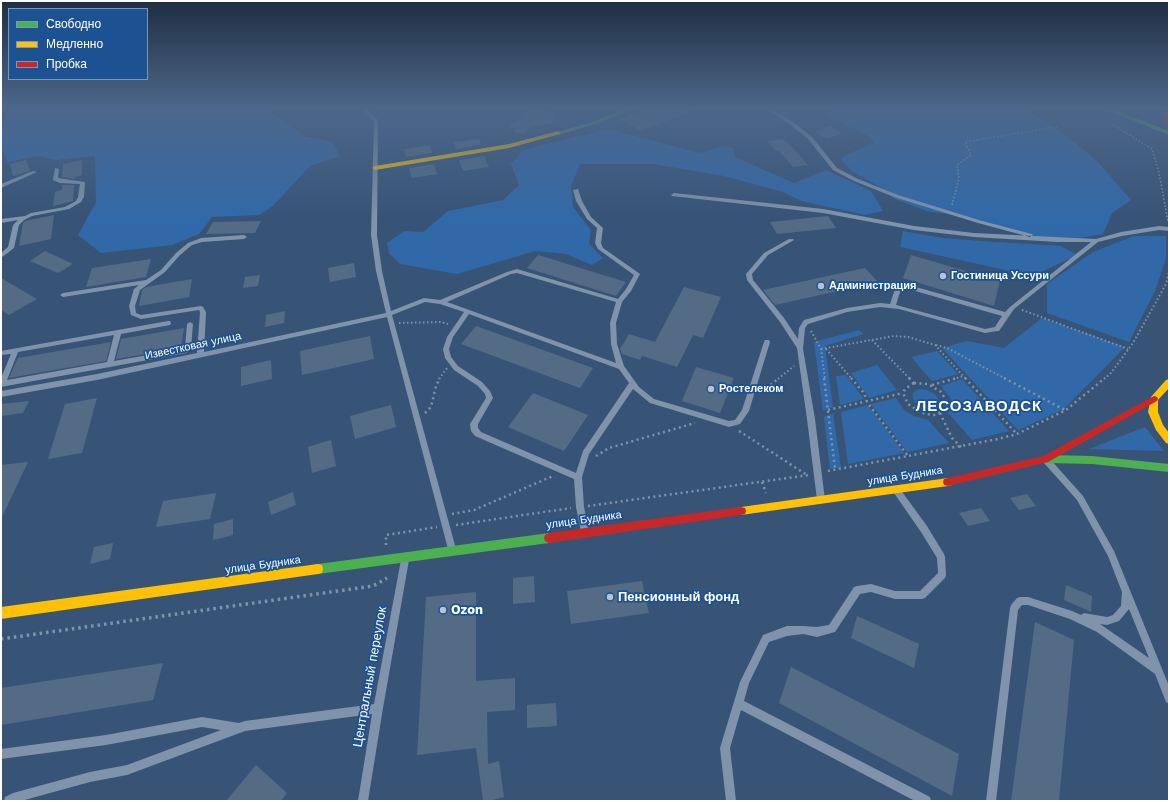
<!DOCTYPE html>
<meta charset="utf-8">
<style>
body{margin:0}
#map{position:relative;width:1170px;height:802px;overflow:hidden;background:#375477;font-family:"Work Sans",sans-serif}
canvas{display:block}
.frame{position:absolute;inset:0;border:2px solid #fff;pointer-events:none}
.legend{position:absolute;left:8px;top:8px;width:140px;height:72px;box-sizing:border-box;background:#1c5292;border:1px solid #7797be;margin:0;padding:5px 7px;list-style:none;font-size:12px;color:#fff}
.legend li{display:flex;align-items:center;gap:8px;height:20px}
.legend b{width:20px;border:1px solid #7797be}
</style>
<div id="map">
<canvas width="1170" height="802"></canvas>
<div class="frame"></div>
<ul class="legend">
<li><b style="height:5px;background:#4caf50"></b>Свободно</li>
<li><b style="height:5px;background:#ffc107"></b>Медленно</li>
<li><b style="height:5px;background:#c62828"></b>Пробка</li>
</ul>
</div>
<script>
const c = document.querySelector('canvas').getContext('2d');
c.lineJoin = 'round';
function paint(path, color) {
  c.fillStyle = color;
  c.fill(path, 'evenodd');
}
function shape(rows) {
  const path = new Path2D();
  for (const r of rows) {
    path.moveTo(r[0], r[1]);
    for (let i = 2; i < r.length; i += 2) path.lineTo(r[i], r[i + 1]);
  }
  return path;
}
function strokePath(path, color, width, dash) {
  c.strokeStyle = color;
  c.lineWidth = width;
  c.lineCap = dash ? 'butt' : 'round';
  c.setLineDash(dash || []);
  c.stroke(path);
}
function write(font, color, halo, rows, align = 'center') {
  c.font = font + ' "Work Sans",sans-serif';
  c.lineWidth = 3.5;
  c.setLineDash([]);
  c.textBaseline = 'middle';
  c.strokeStyle = halo;
  c.fillStyle = color;
  for (const [text, x, y, turn = 0] of rows) {
    c.save();
    c.translate(x, y);
    c.rotate((+turn || 0) * Math.PI / 180);
    c.textAlign = isNaN(turn) ? turn : align;
    if (halo) c.strokeText(text, 0, 0);
    c.fillText(text, 0, 0);
    c.restore();
  }
}
paint(shape([
 [10,107,264,107,304,136,333,142,340,156,310,166,273,206,259,215,212,217,199,234,172,245,101,253,78,235,96,202,95,156,56,160,36,156,8,162,1,148,1,132],
 [854,107,1023,107,1063,133,1097,161,1131,200,1112,213,1103,234,1080,238,1027,236,967,217,927,211,895,199,882,188,853,172,843,162,842,158,846,155,872,144,874,142,868,136,833,118,828,113,830,111],
 [608,129,700,153,722,146,733,148,735,157,794,183,826,170,871,191,883,211,865,215,801,201,783,192,724,176,654,164,580,164,571,186,573,207,591,230,589,244,603,258,592,265,566,254,535,251,457,274,400,264,389,253,387,243,405,231,423,232,448,211,503,200,519,185,511,164,523,150],
 [903,231,942,238,981,241,1061,246,1077,255,1033,276,900,247],
 [1134,236,1166,236,1166,258,1155,291,1129,342,1047,313,1047,284,1093,252],
 [1042,318,1125,347,1064,409,1018,430,942,348,967,341,1004,348],
 [859,330,863,334,825,346,833,407,823,411,814,342],
 [937,351,958,374,932,381,911,357],
 [877,365,897,390,869,398,851,373],
 [846,375,864,399,840,405,836,376],
 [962,379,1009,431,972,440,948,413,952,404,951,399,941,386],
 [920,389,927,390,936,395,939,401,939,406,936,408,929,409,922,408,915,403,912,394,917,390],
 [896,398,904,410,914,416,928,420,949,443,907,452,871,404],
 [868,405,904,453,848,464,841,412],
 [833,413,841,468,830,469,824,417],
 [1145,427,1164,451,1089,449]
]), '#3169a8');
paint(shape([
 [532,107,540,107,542,109,540,113,555,111,553,123,530,126,524,134,513,132,516,128,511,129,510,124,522,120],
 [642,107,698,107,698,109,640,131,621,119,640,111],
 [830,126,842,133,827,139,815,132],
 [479,139,481,145,456,149,453,142],
 [783,139,793,148,808,165,793,167,779,151,776,151,767,141],
 [430,145,432,153,406,157,404,149],
 [484,156,489,167,463,171,459,160],
 [26,160,30,171,13,176,10,164],
 [82,160,82,175,75,177,75,179,62,177,63,164],
 [434,164,437,174,412,178,409,168],
 [62,185,74,185,73,201,53,206,55,192,62,190],
 [54,215,51,239,19,246,23,223,25,221],
 [828,216,836,228,777,234,770,222],
 [261,221,255,233,206,234,213,222],
 [45,251,73,264,58,273,30,261],
 [538,255,626,282,616,296,527,268],
 [911,255,1000,281,994,306,903,278],
 [151,259,146,277,86,287,92,268],
 [354,263,356,277,330,282,328,268],
 [865,268,878,282,775,305,763,290],
 [260,275,258,286,243,288,245,277],
 [1,278,37,299,9,315,1,310],
 [192,279,189,297,139,306,142,290,146,287],
 [684,287,721,297,703,338,693,335,677,367,642,356,640,360,622,354,620,349,629,334,655,342],
 [285,311,284,323,265,327,266,315],
 [476,326,593,368,580,388,461,344],
 [184,328,181,348,116,359,121,339],
 [370,336,374,359,302,375,300,351],
 [111,342,106,361,9,378,18,358],
 [271,360,272,379,241,386,241,367],
 [696,367,734,378,720,413,682,401],
 [533,393,588,415,564,451,508,427],
 [97,398,82,453,48,459,65,404],
 [29,401,23,413,1,416,1,404],
 [391,405,396,427,355,439,350,416],
 [331,440,336,466,312,473,308,447],
 [28,462,1,519,1,465],
 [293,492,296,505,271,515,268,502],
 [216,493,210,519,156,527,163,501],
 [1027,494,1036,506,1019,510,1010,498],
 [981,508,990,521,968,526,959,513],
 [233,519,233,535,213,540,214,524],
 [113,543,110,559,90,564,94,547],
 [534,576,535,602,513,604,513,578],
 [642,581,649,613,571,624,567,591],
 [1066,585,1092,596,1091,612,1064,600],
 [476,592,476,681,515,678,515,710,487,712,488,764,499,761,504,797,489,801,483,801,476,748,417,755,426,597],
 [857,616,919,644,914,668,851,638],
 [1035,622,1074,640,1059,801,1011,801],
 [163,663,153,700,1,725,1,688],
 [791,667,959,754,952,796,779,703],
 [556,703,557,726,527,728,527,705],
 [256,765,287,793,281,801,226,801]
]), '#546b86');
strokePath(shape([
 [1138,107,1144,111],
 [1112,124,1152,149,1159,173,1168,221],
 [952,205,959,178,957,165,971,155,965,142,1057,127]
]), '#7f94aa', 1.5, [1.5, 2]);
strokePath(shape([
 [1022,310,1128,349],
 [399,323,441,322,448,324],
 [811,331,821,349,825,379],
 [872,340,910,379],
 [936,345,947,348,1006,379],
 [821,349,894,336,908,337,935,345,966,379],
 [826,349,852,379],
 [439,379,447,368],
 [778,379,794,366],
 [953,379,964,376],
 [1104,379,1111,373,1133,343,1166,284,1169,272]
]), '#7f94aa', 2, [1.5, 2.5]);
strokePath(shape([
 [824,378,835,469],
 [851,378,864,393,867,402,908,456],
 [909,378,914,383],
 [965,378,1017,434],
 [1004,378,1065,410],
 [914,383,928,384,941,392,947,402,947,407,944,411,934,415,927,414,920,412,908,404,903,393,905,389,914,383],
 [932,385,957,378],
 [762,392,779,378],
 [828,410,903,393],
 [425,413,431,407,436,386,440,378],
 [940,413,952,438,961,447],
 [739,431,807,475],
 [596,456,609,448,695,423],
 [828,471,998,439,1017,434,1066,410,1105,378],
 [762,482,766,493],
 [588,506,809,475],
 [452,514,474,510,553,476],
 [456,525,571,508],
 [386,545,386,535,437,527]
]), '#7f94aa', 2.5, [2, 3.5]);
strokePath(shape([
 [1,639,373,586,387,578]
]), '#7f94aa', 3.5, [2.5, 4]);
paint(shape([
 [360,107,365,107,377,119,378,123,377,235,382,271,391,311,424,298,440,300,507,272,517,269,618,299,626,289,634,275,598,249,595,243,597,228,587,219,576,201,573,190,578,189,582,201,591,217,603,228,601,243,603,248,640,274,631,291,622,302,616,323,617,344,624,366,639,387,654,399,729,421,735,420,742,410,764,342,765,340,769,340,770,342,749,411,740,424,729,427,650,403,633,389,589,454,582,477,584,507,589,532,588,535,585,536,582,535,581,532,576,507,574,479,475,436,471,431,470,424,486,398,485,394,478,386,454,370,445,358,443,349,447,337,464,312,440,304,425,302,392,315,456,549,455,552,452,553,449,552,448,549,387,317,97,380,1,397,1,391,97,374,197,353,200,312,199,310,141,319,131,315,129,306,134,289,139,285,63,297,60,295,63,293,146,280,161,270,176,253,188,243,201,238,244,235,247,237,244,239,202,242,192,245,180,255,165,272,140,290,135,306,136,313,141,315,201,306,203,307,206,312,204,352,386,313,376,271,371,235,374,123,373,120,360,107],
 [517,273,616,302,610,323,611,344,616,363,447,302,511,274,517,273],
 [469,314,619,369,629,383,583,451,576,473,481,432,478,428,478,424,493,398,490,391,482,382,458,366,451,357,449,349,453,337,469,314],
 [764,107,770,107,796,124,812,137,837,168,858,179,898,195,982,221,1032,234,1033,235,1030,237,978,223,894,197,854,181,833,170,808,139,792,126,764,107],
 [55,168,59,169,58,178,85,182,84,197,81,202,69,209,32,216,24,220,19,225,14,248,1,258,1,253,8,247,13,225,18,220,1,223,1,219,25,216,31,213,65,207,76,201,78,197,80,184,60,183,53,180,53,179,55,168],
 [33,171,37,172,1,188,1,184,33,171],
 [674,193,823,209,914,226,974,233,1096,239,1121,232,1159,226,1169,227,1169,231,1159,230,1122,236,1098,242,1014,309,999,331,997,331,985,333,899,309,880,307,847,312,808,324,805,328,803,349,815,419,825,500,824,502,821,503,818,502,817,500,807,419,797,348,780,322,747,280,746,274,764,253,789,239,793,239,794,240,768,255,752,274,753,280,784,318,798,339,799,328,804,320,847,308,880,303,890,304,894,292,898,286,905,284,1005,312,1010,307,1091,242,1057,242,974,237,914,230,823,213,672,196,671,195,674,193],
 [905,288,1002,316,995,327,985,329,896,305,900,292,902,289,905,288],
 [168,321,170,321,171,323,170,325,121,334,114,361,182,349,185,347,187,324,190,322,193,324,191,348,186,353,1,387,1,378,11,354,1,355,1,351,168,321],
 [114,335,107,362,7,380,18,352,114,335],
 [1047,458,1050,459,1083,496,1114,551,1169,686,1169,704,1166,702,1155,674,1097,632,1070,619,1028,605,1022,605,1018,610,996,801,986,801,1010,608,1011,605,1017,598,1020,597,1028,597,1072,611,1081,615,1084,613,1107,617,1113,615,1121,606,1122,592,1108,556,1077,500,1044,463,1043,461,1044,459,1047,458],
 [1129,609,1149,658,1100,624,1107,625,1119,621,1129,609],
 [897,488,900,489,927,526,944,554,945,557,946,575,945,578,925,598,922,599,895,599,871,592,860,594,835,632,817,637,803,634,787,636,769,642,749,683,744,701,930,797,931,801,915,801,741,710,730,748,736,801,726,801,720,748,740,682,763,635,787,626,803,626,817,627,829,625,854,587,857,586,871,584,895,591,920,591,938,573,937,558,921,532,894,493,893,491,894,489,897,488],
 [405,556,408,557,409,560,383,708,368,801,358,801,372,714,245,731,127,775,90,782,21,801,4,801,5,797,13,793,90,772,127,765,221,730,202,727,106,745,1,759,1,749,106,735,202,717,239,723,245,721,374,704,401,560,402,557,405,556]
]), '#7f94aa');
paint(shape([
 [629,107,637,107,599,123,558,135,555,133,595,121,629,107],
 [1098,107,1106,107,1169,131,1169,135,1098,107],
 [1047,455,1092,456,1169,464,1169,472,1092,464,1047,463,1044,462,1042,459,1044,456,1047,455],
 [549,533,553,535,554,538,553,541,549,543,318,574,314,573,313,569,314,565,318,564,549,533]
]), '#4caf50');
paint(shape([
 [558,131,561,133,560,134,509,148,375,170,372,168,375,166,509,144,558,131],
 [1169,379,1169,388,1158,400,1158,412,1163,425,1169,433,1169,444,1166,443,1156,430,1148,412,1151,397,1166,380,1169,379],
 [948,478,952,479,953,482,952,485,948,486,741,515,737,514,736,511,737,508,741,507,948,478],
 [318,564,322,565,323,569,322,573,318,574,1,619,1,607,318,564]
]), '#ffc107');
paint(shape([
 [1161,107,1167,107,1169,115,1169,128,1166,126,1161,107],
 [1154,396,1157,397,1158,399,1157,401,1048,462,948,486,944,485,943,482,944,479,948,478,1043,456,1154,396],
 [741,507,745,508,746,511,745,514,741,515,549,543,545,541,544,538,545,535,549,533,741,507]
]), '#c62828');
const sky = c.createLinearGradient(0, 0, 0, 220);
sky.addColorStop(0, '#1e2e41');
sky.addColorStop(0.49, '#4d678a');
sky.addColorStop(1, '#4d678a00');
c.fillStyle = sky;
c.fillRect(0, 0, 1170, 220);
for (const [x, y, r, color] of [
 [943,276,4,"#b9c3cf"],
 [821,286,4,"#b9c3cf"],
 [711,389,4,"#b9c3cf"],
 [610,597,4,"#b9c3cf"],
 [443,610,4,"#b9c3cf"]
]) {
  const dot = new Path2D();
  dot.arc(x, y, r, 0, 2 * Math.PI);
  c.fillStyle = color;
  c.fill(dot);
  strokePath(dot, '#1c5292', 1.5);
}
write('bold 11px', '#fff', '#1c5292', [
 ["Гостиница Уссури",951,276],
 ["Администрация",829,286],
 ["Ростелеком",719,389]
], 'left');
write('11px', '#fff', '#1c5292', [
 ["Известковая улица",193,346,-12],
 ["улица Будника",905,476,-9],
 ["улица Будника",584,520,-8],
 ["улица Будника",263,565,-8]
]);
write('bold 13px', '#fff', '#1c5292', [
 ["Пенсионный фонд",618,597],
 ["Ozon",451,610]
], 'left');
write('13px', '#fff', '#1c5292', [
 ["Центральный переулок",370,677,-80]
]);
c.letterSpacing = '1px';
write('bold 15px', '#fff', '#1c5292', [
 ["ЛЕСОЗАВОДСК",979,407]
]);
c.letterSpacing = '0px';
</script>
